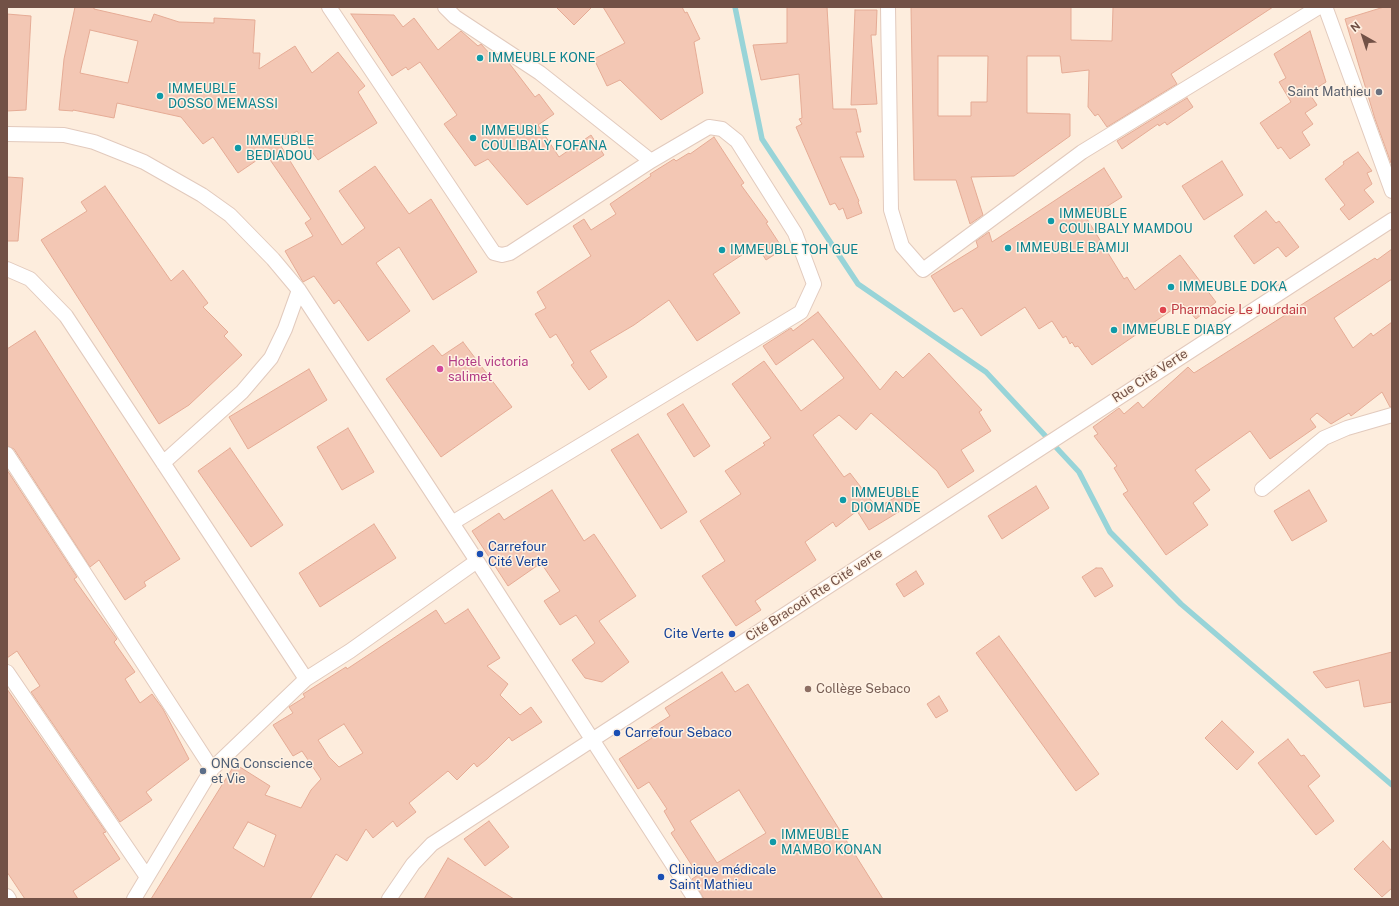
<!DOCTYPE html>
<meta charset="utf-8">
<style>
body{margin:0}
#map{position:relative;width:1399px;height:906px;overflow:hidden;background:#fdeddd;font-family:"Public Sans",sans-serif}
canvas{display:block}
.frame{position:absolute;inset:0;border:8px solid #725146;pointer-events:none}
.north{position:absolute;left:1343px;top:16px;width:40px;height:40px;-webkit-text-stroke:3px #fff2e4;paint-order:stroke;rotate:321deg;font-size:11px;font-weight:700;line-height:16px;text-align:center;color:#725146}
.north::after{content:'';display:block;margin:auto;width:14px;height:18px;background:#725146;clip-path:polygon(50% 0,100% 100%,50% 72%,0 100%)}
</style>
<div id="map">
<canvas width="1399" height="906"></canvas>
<div class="frame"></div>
<div class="north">N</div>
</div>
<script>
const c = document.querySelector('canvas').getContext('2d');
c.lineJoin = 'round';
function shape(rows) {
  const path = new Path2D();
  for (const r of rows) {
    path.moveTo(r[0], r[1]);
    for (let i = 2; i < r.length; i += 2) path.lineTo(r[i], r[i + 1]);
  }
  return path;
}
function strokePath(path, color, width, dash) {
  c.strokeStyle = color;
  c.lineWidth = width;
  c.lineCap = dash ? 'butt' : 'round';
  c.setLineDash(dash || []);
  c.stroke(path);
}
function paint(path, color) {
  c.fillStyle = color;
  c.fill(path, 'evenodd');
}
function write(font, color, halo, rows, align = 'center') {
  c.font = font + ' "Public Sans",sans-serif';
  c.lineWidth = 3;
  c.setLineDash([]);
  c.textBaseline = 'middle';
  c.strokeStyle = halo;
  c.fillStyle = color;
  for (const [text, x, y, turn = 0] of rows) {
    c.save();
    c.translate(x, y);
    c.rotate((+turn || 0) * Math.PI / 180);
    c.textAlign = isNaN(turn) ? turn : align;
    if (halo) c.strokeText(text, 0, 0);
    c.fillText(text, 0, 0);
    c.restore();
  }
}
strokePath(shape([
 [735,7,762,139,858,284,986,372,1079,472,1110,532,1181,604,1392,785]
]), '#98d4d8', 5.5);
const building = shape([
 [75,7,94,7,94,9,151,22,154,14,179,22,214,23,214,18,255,20,253,53,260,53,259,69,295,46,312,73,338,52,365,86,358,92,377,123,318,160,297,131,279,143,342,245,365,228,339,191,375,166,409,214,431,199,477,272,433,300,399,247,376,263,410,311,368,341,339,300,334,304,314,276,303,282,285,251,313,236,305,223,311,219,266,154,238,173,213,137,203,144,181,117,117,103,114,118,73,110,73,111,59,110,64,59,75,7],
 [90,30,138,41,128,83,80,73,90,30],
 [556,7,592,7,574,25,556,7],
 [603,7,682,7,685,13,687,12,700,39,694,42,703,93,661,120,620,80,607,86,594,59,625,43,603,7],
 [787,7,827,7,833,109,856,109,861,132,856,132,864,157,840,157,859,201,858,202,862,213,847,219,843,208,839,210,835,203,830,205,796,127,802,124,799,119,802,118,799,74,761,80,753,45,787,43,787,7],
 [911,7,1071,7,1071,40,1112,41,1113,7,1273,7,1171,74,1177,84,1107,127,1098,114,1095,116,1088,107,1089,70,1062,73,1060,56,1027,56,1027,113,1070,114,1070,136,1014,176,971,177,983,215,970,224,956,180,914,180,911,7],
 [938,56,988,56,987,102,971,102,971,116,938,116,938,56],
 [1384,7,1392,7,1391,163,1375,119,1345,19,1384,7],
 [855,10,877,10,876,35,871,35,877,104,851,105,855,10],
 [7,14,31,16,26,110,7,111,7,14],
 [351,14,394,15,403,27,414,18,438,50,461,31,478,46,481,44,490,54,493,52,509,63,535,97,539,94,554,114,538,125,559,157,591,135,604,155,527,205,488,159,475,166,444,124,457,115,420,62,408,70,406,67,392,76,351,14],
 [1310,31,1326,82,1309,93,1317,105,1305,113,1313,124,1302,132,1310,145,1290,159,1281,147,1278,149,1260,123,1291,102,1279,82,1286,78,1274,54,1310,31],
 [1187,98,1193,107,1167,125,1165,122,1159,126,1158,124,1122,149,1117,141,1187,98],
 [714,137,744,183,741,185,768,222,766,223,783,249,766,260,757,245,713,274,740,313,697,341,669,300,634,325,590,351,607,377,589,390,571,365,574,363,556,334,550,338,535,314,546,308,537,292,591,256,573,226,584,219,591,230,616,214,610,204,651,176,650,174,674,159,676,161,689,153,690,154,714,137],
 [1358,152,1372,171,1367,173,1372,184,1364,190,1374,202,1349,220,1340,209,1345,205,1325,179,1344,164,1343,162,1358,152],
 [1222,161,1243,195,1204,220,1182,186,1222,161],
 [1104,168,1122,197,1087,219,1124,279,1127,277,1135,290,1180,255,1216,302,1196,319,1182,303,1092,365,1078,346,1075,347,1072,342,1070,344,1066,336,1063,338,1052,321,1039,329,1025,307,981,336,962,308,954,312,931,276,978,247,976,241,989,232,992,242,1104,168],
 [7,177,23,178,18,241,7,241,7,177],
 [105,186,171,281,183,270,208,303,203,307,228,332,224,336,242,355,189,405,159,424,41,240,87,211,81,202,105,186],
 [1266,211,1276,223,1279,221,1299,247,1286,257,1278,247,1254,264,1234,236,1266,211],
 [1392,249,1392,279,1334,318,1353,348,1371,333,1373,336,1392,322,1392,407,1390,407,1382,392,1351,416,1349,413,1331,424,1317,413,1310,419,1316,427,1270,459,1250,431,1195,470,1210,490,1193,503,1208,525,1166,555,1123,494,1128,491,1114,468,1117,466,1094,436,1098,434,1093,427,1119,408,1124,414,1138,402,1143,408,1188,367,1194,373,1375,258,1377,260,1392,249],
 [818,312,880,390,896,371,903,378,929,353,982,410,979,412,991,431,961,450,974,471,948,488,937,471,871,413,856,430,839,415,813,435,844,477,850,473,877,508,908,490,915,502,869,530,857,511,836,527,833,522,805,542,816,560,755,601,761,610,736,626,702,576,725,561,700,521,741,494,725,471,765,445,763,443,771,438,732,384,764,361,801,411,844,378,813,339,776,365,763,346,791,328,793,331,818,312],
 [35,331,180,559,144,582,146,586,125,600,99,560,90,567,14,449,7,446,7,349,35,331],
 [463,342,512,407,441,457,386,379,433,345,442,356,463,342],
 [309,369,327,400,248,449,229,417,309,369],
 [683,404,710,446,694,457,667,414,683,404],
 [348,428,374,472,342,490,317,447,348,428],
 [638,434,687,512,661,529,611,450,638,434],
 [230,448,283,525,251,547,198,471,230,448],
 [7,470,77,577,74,579,117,639,114,642,135,672,125,679,140,703,152,694,163,709,189,759,146,792,152,800,120,822,31,692,40,686,17,651,7,658,7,470],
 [1036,486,1049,508,1002,539,988,516,1036,486],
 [552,490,584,541,594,534,636,596,599,621,629,662,602,682,585,678,572,660,595,643,576,615,560,625,544,601,560,591,541,563,508,586,472,531,499,513,504,520,552,490],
 [1309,490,1327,521,1292,541,1274,511,1309,490],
 [374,524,396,558,320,607,299,573,374,524],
 [1096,568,1102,568,1113,586,1095,597,1082,577,1096,568],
 [916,571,924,584,904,597,896,584,916,571],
 [468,609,500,658,487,666,508,684,500,695,520,715,531,707,542,722,512,741,509,737,487,759,477,767,474,763,457,780,448,771,409,803,416,812,397,827,393,821,373,838,366,829,347,861,336,854,310,899,151,899,235,764,270,786,265,795,301,808,311,790,321,779,302,751,293,756,273,725,293,713,289,707,305,697,303,694,346,667,347,669,436,610,445,624,468,609],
 [344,724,363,753,339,767,329,757,318,740,344,724],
 [248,822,276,835,264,867,233,848,248,822],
 [999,636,1099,774,1076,791,976,653,999,636],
 [1392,652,1392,702,1364,707,1359,680,1326,688,1313,672,1392,652],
 [722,672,735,692,748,684,883,899,704,899,692,879,698,875,671,833,675,830,664,811,667,809,649,782,638,789,619,759,652,738,648,730,670,716,665,708,722,672],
 [739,790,766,833,717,863,690,821,739,790],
 [7,689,106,832,103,833,120,859,73,891,78,899,25,899,7,872,7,689],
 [939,696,948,711,936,718,927,704,939,696],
 [1222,721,1254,752,1237,770,1205,738,1222,721],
 [1288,739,1301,756,1304,755,1320,776,1308,786,1334,821,1316,835,1258,763,1288,739],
 [489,821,509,847,485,866,464,839,489,821],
 [1383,841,1392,851,1392,888,1382,897,1354,869,1383,841],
 [448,858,514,899,424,899,448,858]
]);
paint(building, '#f3c7b4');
strokePath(building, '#e5ab95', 1);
const minor = shape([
 [329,7,494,253,502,255,510,253,651,161,709,127,722,129,737,141,795,233,814,284,801,312,452,523],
 [445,7,455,17,540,73,651,161],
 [888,7,891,210,902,246,923,270,1082,152,1319,7],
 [1324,7,1326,9,1392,191],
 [7,134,64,135,94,142,144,162,202,195,230,215,273,259,299,290,477,561,695,899],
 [7,269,30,279,66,316,306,679],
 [7,454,212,769],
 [163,463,242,392,271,358,285,329,299,290],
 [1262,489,1324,438,1347,428,1392,415],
 [7,672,147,877],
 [7,896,9,899],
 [134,899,212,769,306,679,350,651,477,561],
 [389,899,413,864,432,844,1392,220]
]);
strokePath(minor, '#e2cabd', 16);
strokePath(minor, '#fff', 14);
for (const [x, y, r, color] of [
 [480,58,4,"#0f9aa8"],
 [1379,92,4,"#6b7280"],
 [160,96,4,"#0f9aa8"],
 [473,138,4,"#0f9aa8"],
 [238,148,4,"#0f9aa8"],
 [1051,221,4,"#0f9aa8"],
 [1008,248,4,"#0f9aa8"],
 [722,250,4,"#0f9aa8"],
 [1171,287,4,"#0f9aa8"],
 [1163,310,4,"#e0444e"],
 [1114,330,4,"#0f9aa8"],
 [440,369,4,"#d1479c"],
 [843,500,4,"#0f9aa8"],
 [480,554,4,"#1a4fb4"],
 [732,634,4,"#1a4fb4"],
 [808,689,4,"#8d6e63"],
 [617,733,4,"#1a4fb4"],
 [203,771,4,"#5c6f8a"],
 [773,842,4,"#0f9aa8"],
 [661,877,4,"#1a4fb4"]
]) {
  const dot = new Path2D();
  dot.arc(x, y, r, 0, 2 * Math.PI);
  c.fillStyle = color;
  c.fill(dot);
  strokePath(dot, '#fff2e4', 1.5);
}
write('13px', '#0d838f', '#fff2e4', [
 ["IMMEUBLE KONE",488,58],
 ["IMMEUBLE",168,89],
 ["DOSSO MEMASSI",168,104],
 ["IMMEUBLE",481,131],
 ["COULIBALY FOFANA",481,146],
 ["IMMEUBLE",246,141],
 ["BEDIADOU",246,156],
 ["IMMEUBLE",1059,214],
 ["COULIBALY MAMDOU",1059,229],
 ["IMMEUBLE BAMIJI",1016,248],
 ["IMMEUBLE TOH GUE",730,250],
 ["IMMEUBLE DOKA",1179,287],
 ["IMMEUBLE DIABY",1122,330],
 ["IMMEUBLE",851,493],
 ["DIOMANDE",851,508],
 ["IMMEUBLE",781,835],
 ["MAMBO KONAN",781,850]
], 'left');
write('13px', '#5b616d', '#fff2e4', [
 ["Saint Mathieu",1371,92]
], 'right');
write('13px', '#be3a42', '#fff2e4', [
 ["Pharmacie Le Jourdain",1171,310]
], 'left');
write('13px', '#b23c85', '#fff2e4', [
 ["Hotel victoria",448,362],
 ["salimet",448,377]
], 'left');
write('13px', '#725146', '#fff2e4', [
 ["Rue Cité Verte",1150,376,-33],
 ["Cité Bracodi Rte Cité verte",814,595,-33]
]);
write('13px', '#164399', '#fff2e4', [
 ["Carrefour",488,547],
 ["Cité Verte",488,562],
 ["Cite Verte",724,634,"right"],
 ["Carrefour Sebaco",625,733],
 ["Clinique médicale",669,870],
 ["Saint Mathieu",669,885]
], 'left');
write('13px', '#785e54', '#fff2e4', [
 ["Collège Sebaco",816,689]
], 'left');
write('13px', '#4e5e75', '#fff2e4', [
 ["ONG Conscience",211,764],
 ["et Vie",211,779]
], 'left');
</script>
